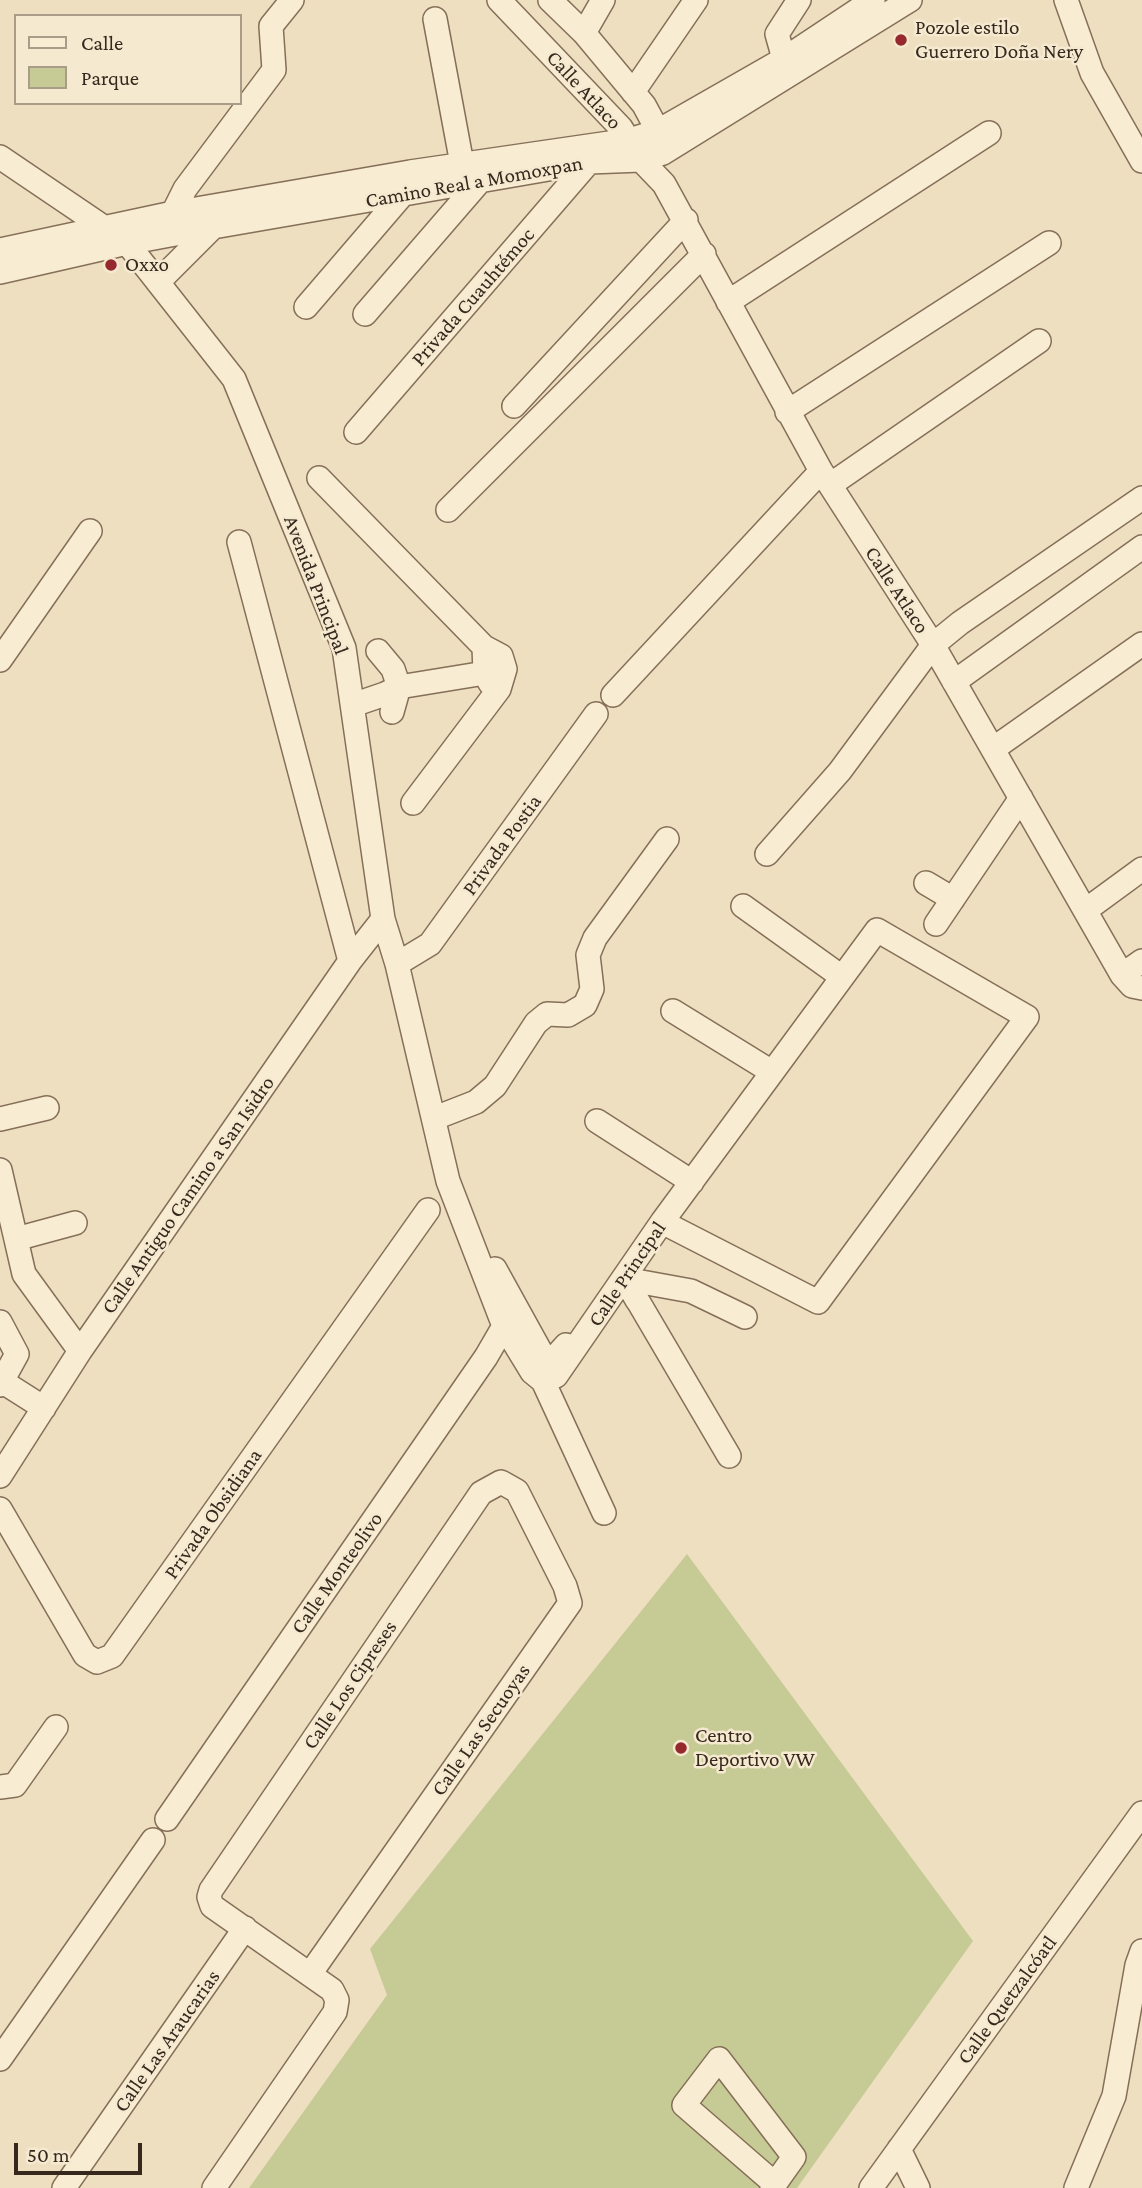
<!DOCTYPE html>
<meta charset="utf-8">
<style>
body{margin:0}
#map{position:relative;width:1142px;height:2188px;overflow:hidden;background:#eddfc0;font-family:"Crimson Pro",serif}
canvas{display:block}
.legend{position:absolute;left:14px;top:14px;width:228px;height:91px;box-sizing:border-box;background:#f5e9d0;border:2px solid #a99c88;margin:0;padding:9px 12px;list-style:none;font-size:21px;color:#36281d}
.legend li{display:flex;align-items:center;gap:14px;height:35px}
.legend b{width:35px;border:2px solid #a99c88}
.scale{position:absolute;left:14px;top:2143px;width:128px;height:32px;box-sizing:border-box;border:4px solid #36281d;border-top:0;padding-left:9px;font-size:21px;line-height:24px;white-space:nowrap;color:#36281d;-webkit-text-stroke:5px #f5e9d0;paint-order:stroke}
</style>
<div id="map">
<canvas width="1142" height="2188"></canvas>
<ul class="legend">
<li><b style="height:9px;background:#f8ecd3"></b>Calle</li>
<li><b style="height:19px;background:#c6cb95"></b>Parque</li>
</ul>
<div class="scale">50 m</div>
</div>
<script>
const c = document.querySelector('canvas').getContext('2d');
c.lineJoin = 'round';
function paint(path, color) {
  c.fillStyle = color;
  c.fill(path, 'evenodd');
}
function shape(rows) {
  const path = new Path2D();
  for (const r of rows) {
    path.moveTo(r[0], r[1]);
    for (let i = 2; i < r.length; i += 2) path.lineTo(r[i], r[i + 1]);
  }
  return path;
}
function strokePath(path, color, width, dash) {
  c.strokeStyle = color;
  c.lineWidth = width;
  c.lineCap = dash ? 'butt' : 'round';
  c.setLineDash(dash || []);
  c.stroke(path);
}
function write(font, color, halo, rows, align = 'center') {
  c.font = font + ' "Crimson Pro",serif';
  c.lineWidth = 5;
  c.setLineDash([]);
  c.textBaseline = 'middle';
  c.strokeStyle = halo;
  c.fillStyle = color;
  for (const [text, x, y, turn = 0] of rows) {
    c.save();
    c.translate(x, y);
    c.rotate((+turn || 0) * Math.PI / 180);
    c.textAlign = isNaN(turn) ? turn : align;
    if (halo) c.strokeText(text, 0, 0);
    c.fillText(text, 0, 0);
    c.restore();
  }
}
paint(shape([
 [687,1554,973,1941,797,2188,249,2188,387,1995,370,1949]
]), '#c6cb95');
const minor = shape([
 [499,0,621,128,641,160,664,184,821,471,933,645,1122,975,1132,986,1142,988],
 [550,0,584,33,644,105,658,131,661,146],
 [1066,0,1092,73,1142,161],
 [435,19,462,164],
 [584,33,603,0],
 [784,59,777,34,799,0],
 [633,92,696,0],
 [0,157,127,243,234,379,344,648,383,919,397,964,448,1181,504,1326,532,1372,543,1381,604,1513],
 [173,213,185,189,274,70,271,26,292,0],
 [0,250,173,213,410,172,630,140,658,131,784,59,873,0],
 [0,272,127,243,213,227,589,162,641,160,663,153,910,0],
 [158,282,213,227],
 [728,302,989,133],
 [306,307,403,194],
 [365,314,480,181],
 [514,406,686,220],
 [787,412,1049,243],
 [356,432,589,162],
 [319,478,484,647],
 [830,485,1039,341],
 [448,510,704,254],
 [239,542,350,961],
 [484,647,501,656,505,669,499,689,490,683,485,673,484,647],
 [378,651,393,669,399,687,392,712],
 [0,660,90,531],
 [954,682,1142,547],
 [613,695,821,471],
 [353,705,385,694,399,687,485,673],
 [993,749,1142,644],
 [413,803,499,689],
 [767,854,840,771,933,645,960,623,1142,498],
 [926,883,953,899],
 [743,906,842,977],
 [1086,910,1142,869],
 [936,924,1021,798],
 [397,964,430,944,596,714],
 [1122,975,1142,961],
 [673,1011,772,1072],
 [435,1118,476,1102,495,1086,536,1023,547,1014,568,1015,585,1005,592,989,588,955,595,938,667,839],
 [0,1119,47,1108],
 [597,1121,692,1182],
 [0,1170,24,1274,80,1351],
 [16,1239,75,1223],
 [495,1269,548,1365,566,1345],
 [625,1279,691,1291,745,1317],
 [637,1300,625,1279,729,1456],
 [0,1322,17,1354,0,1385],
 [543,1381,556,1376,662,1222,877,930,1027,1017,818,1302,662,1222],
 [3,1382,44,1408],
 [0,1476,80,1351,350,961,383,919],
 [0,1509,85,1655,97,1662,112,1656,428,1210],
 [0,1787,15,1785,56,1727],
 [167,1819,486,1357,504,1326],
 [0,2059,153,1840],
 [899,2149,918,2188],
 [64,2188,245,1928],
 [214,2188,335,2012,337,2000,332,1990,212,1906,209,1897,211,1890,481,1493,501,1482,517,1491,565,1586,570,1603,310,1974],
 [772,2188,794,2157,719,2059,684,2105,775,2184],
 [871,2188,1142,1813],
 [1076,2188,1114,2096,1137,1965,1142,1951]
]);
strokePath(minor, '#866f58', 26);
strokePath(minor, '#f8ecd3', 23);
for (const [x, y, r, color] of [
 [901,40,7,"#95292d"],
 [111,265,7,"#95292d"],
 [681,1748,7,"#95292d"]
]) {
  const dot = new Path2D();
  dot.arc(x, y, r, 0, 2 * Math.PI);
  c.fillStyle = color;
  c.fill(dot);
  strokePath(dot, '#f5e9d0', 2.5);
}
write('21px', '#36281d', '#f5e9d0', [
 ["Pozole estilo",915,28],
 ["Guerrero Doña Nery",915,52],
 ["Oxxo",125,265],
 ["Centro",695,1736],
 ["Deportivo VW",695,1760]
], 'left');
write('21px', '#36281d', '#f5e9d0', [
 ["Calle Atlaco",584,90,47],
 ["Camino Real a Momoxpan",474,182,-10],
 ["Privada Cuauhtémoc",473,297,-49],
 ["Avenida Principal",316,585,69],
 ["Calle Atlaco",897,590,57],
 ["Privada Postia",502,845,-54],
 ["Calle Antiguo Camino a San Isidro",188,1195,-55],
 ["Calle Principal",627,1274,-56],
 ["Privada Obsidiana",213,1514,-55],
 ["Calle Monteolivo",337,1573,-55],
 ["Calle Los Cipreses",350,1685,-56],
 ["Calle Las Secuoyas",481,1730,-55],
 ["Calle Quetzalcóatl",1007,2000,-54],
 ["Calle Las Araucarias",167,2041,-55]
]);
</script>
